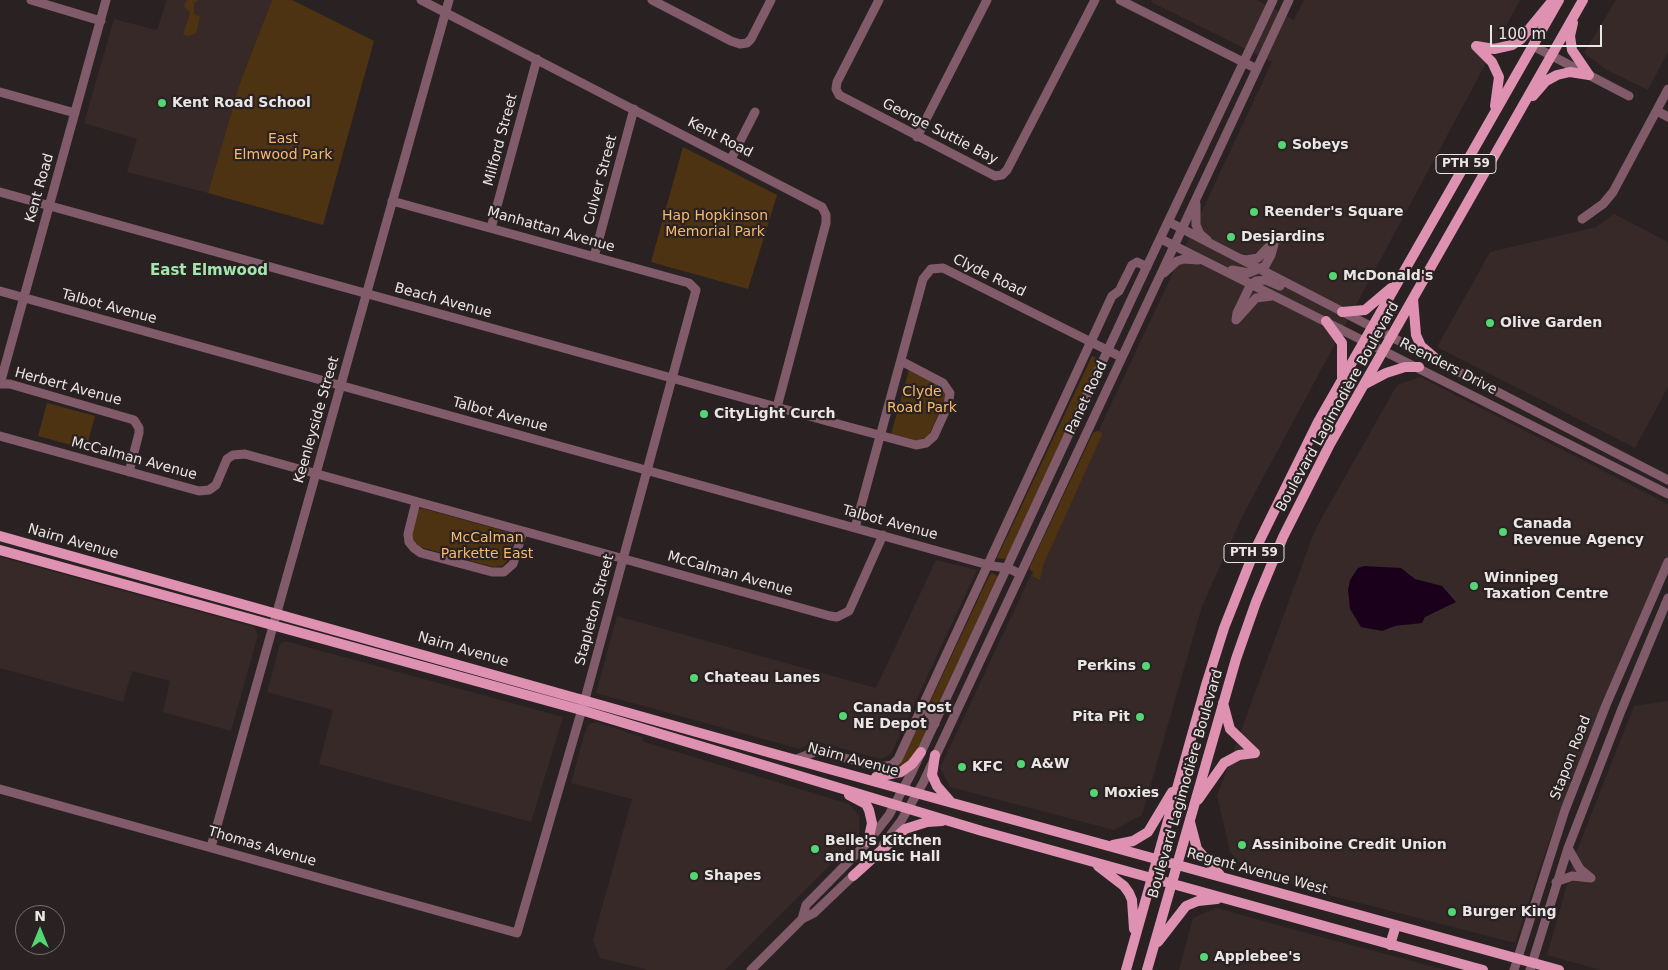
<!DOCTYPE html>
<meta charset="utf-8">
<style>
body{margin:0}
#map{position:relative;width:1668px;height:970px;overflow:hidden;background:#2a2222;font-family:"DejaVu Sans",sans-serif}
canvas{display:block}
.north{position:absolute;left:15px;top:905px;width:50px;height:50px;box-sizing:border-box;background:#2a2222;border:1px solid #777070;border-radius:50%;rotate:0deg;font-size:14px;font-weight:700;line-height:20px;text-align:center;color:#ebe6e6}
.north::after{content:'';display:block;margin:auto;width:18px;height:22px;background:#53d673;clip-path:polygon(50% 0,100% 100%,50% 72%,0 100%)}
.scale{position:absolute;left:1490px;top:25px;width:112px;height:22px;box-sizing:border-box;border:2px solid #ebe6e6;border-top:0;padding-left:6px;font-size:15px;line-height:18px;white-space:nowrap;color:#ebe6e6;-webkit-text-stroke:4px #2a2222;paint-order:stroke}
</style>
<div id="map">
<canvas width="1668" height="970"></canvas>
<div class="north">N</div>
<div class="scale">100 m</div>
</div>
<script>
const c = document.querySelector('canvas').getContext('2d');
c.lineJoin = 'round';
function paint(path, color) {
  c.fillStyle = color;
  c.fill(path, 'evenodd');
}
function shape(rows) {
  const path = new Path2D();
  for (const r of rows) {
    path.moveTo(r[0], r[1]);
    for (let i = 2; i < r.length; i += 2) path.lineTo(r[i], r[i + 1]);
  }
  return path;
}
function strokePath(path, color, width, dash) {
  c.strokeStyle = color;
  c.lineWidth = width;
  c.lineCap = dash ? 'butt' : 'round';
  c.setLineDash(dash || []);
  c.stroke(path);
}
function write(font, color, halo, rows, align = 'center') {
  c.font = font + ' "DejaVu Sans",sans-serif';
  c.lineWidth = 4.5;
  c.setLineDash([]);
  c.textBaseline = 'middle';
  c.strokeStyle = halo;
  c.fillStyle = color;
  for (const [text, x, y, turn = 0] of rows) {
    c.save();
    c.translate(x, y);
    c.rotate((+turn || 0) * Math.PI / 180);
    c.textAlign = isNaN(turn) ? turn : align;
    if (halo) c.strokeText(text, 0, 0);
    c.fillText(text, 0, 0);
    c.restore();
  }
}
paint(shape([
 [167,0,272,0,240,83,208,193,127,172,137,139,84,123,114,19,157,30],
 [1152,0,1257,0,1294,20,1304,0,1520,0,1244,513,1202,606,1142,815,1114,830,950,787,940,768,1272,62,1151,2],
 [1616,0,1668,0,1668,52,1648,90,1607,70,1584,53],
 [1614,214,1668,242,1668,387,1635,448,1437,347,1490,252,1596,227],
 [1420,377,1668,504,1668,559,1641,613,1583,751,1548,844,1515,943,1302,888,1242,865,1230,852,1217,796,1315,530,1397,385],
 [0,557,254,627,258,635,231,731,163,712,170,681,132,671,123,702,0,668],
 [936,560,977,570,891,754,881,759,814,741,800,749,596,693,617,616,876,688],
 [285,641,563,717,531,822,319,764,333,710,267,692,280,644],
 [1668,701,1668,970,1600,970,1547,955,1576,853,1634,706],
 [596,722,642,737,644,742,849,804,859,815,859,836,725,970,649,970,600,958,593,940,632,799,571,783,585,732,589,724],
 [1217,908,1317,936,1446,970,1179,970,1193,918]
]), '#372928');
paint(shape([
 [187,0,199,0,194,3,194,14,200,17,196,33,189,36,183,35,190,13,184,6],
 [272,0,292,0,374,41,323,225,208,193,240,83],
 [683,147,777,195,748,289,651,262],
 [1092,356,1101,360,1009,557,1005,559,997,558],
 [909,370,939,385,945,391,945,400,929,435,918,441,891,434],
 [47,403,95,416,86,449,38,436],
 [1097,431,1101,432,1102,435,1043,565,1040,580,1032,576,1034,572,1030,570,1030,566,1093,433],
 [421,508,511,533,515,536,508,560,502,566,493,567,420,547,413,541,411,531,416,512],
 [992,573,998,576,934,715,929,704,989,576],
 [925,714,930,725,916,755,908,765,897,768]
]), '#4d3311');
paint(shape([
 [1364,566,1401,568,1415,579,1442,586,1456,602,1425,617,1422,623,1395,626,1382,631,1361,627,1350,609,1348,590,1350,580,1358,568]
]), '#1b001b');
strokePath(shape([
 [31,0,101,21],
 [421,0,822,207,826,215,826,223,777,407],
 [652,0,731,41,740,44,747,43,751,39,771,0],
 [879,0,837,82,836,89,839,95,995,176,1002,175,1007,170,1095,0],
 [1120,0,1257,69],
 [1533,46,1629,96],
 [0,92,75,113],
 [1657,111,1668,117],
 [917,137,987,0],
 [731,159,755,112],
 [0,192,827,421,916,445,926,443,934,436,948,405,950,393,943,383,901,361],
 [1196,204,1196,225,1200,234,1207,240],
 [1582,219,1603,204,1613,192,1668,89],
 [1169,222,1668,480],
 [491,228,537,59],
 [1161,239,1668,494],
 [594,257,634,109],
 [1241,259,1246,260,1258,258,1273,242],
 [1232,270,1249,273,1265,266,1271,255,1275,240],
 [1164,273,1177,261,1184,259,1198,260],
 [0,291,992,566,1008,568,1020,574],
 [1236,320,1237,313,1251,284,1256,281,1266,280,1280,286],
 [1236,320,1256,298,1272,296],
 [0,384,106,0],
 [0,384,10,384,134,420,139,428,139,433,129,472],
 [0,436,199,491,209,490,216,485,227,459,233,455,245,454,830,616,837,617,849,611,883,535],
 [416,502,408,534,409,542,414,548,421,553,492,572,504,572,513,564,523,531],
 [855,528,923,279,931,269,943,268,1121,357],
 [924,704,935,724],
 [797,759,817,751,880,767,892,765,898,759,1112,296,1119,291,1132,265,1137,262,1147,267],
 [0,789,517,933,585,699,696,290,689,283,392,201],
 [883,845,901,821,923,783,1289,0],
 [211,847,449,0],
 [1568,848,1580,869,1591,878],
 [1556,882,1572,876,1591,878],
 [802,919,806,905,868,842,889,815,911,774,1132,298,1273,0],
 [751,970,802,919,814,913,857,872],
 [1514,970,1565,810,1606,705,1668,562],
 [1530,970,1568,848,1621,711,1668,598]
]), '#815b6a', 9);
strokePath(shape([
 [1573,23,1570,36,1572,50,1589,75],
 [1476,46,1494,49,1512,45,1521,39,1553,0],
 [1477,47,1492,62,1499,77,1495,106],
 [1533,96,1546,81,1557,75,1570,72,1589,75],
 [1413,299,1416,335,1421,346,1441,363],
 [1342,312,1365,310,1391,288],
 [1326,321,1342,343,1342,377],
 [1365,384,1386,373,1405,367,1419,367],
 [0,536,771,753,1559,970],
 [0,550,581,710,982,831,1483,970],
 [1223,703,1230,729,1255,753],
 [935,755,932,775,937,786,950,801],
 [876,777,901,772,912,764,921,752],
 [849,795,866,804,869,810,872,823,868,842],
 [1198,800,1224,763,1239,755,1255,753],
 [1190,822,1197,849,1220,875],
 [1113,845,1133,841,1148,832,1172,792],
 [1098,866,1124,886,1129,893,1132,900,1134,929],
 [853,876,905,829,927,822,942,821],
 [1158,942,1186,906,1198,901,1217,899],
 [1390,945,1396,925],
 [1126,970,1206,685,1224,628,1254,552,1318,422,1559,0],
 [1147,970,1236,659,1256,602,1283,537,1330,444,1583,0]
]), '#df91b1', 10);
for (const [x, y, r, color] of [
 [162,103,5,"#53d673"],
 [1282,145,5,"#53d673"],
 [1254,212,5,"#53d673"],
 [1231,237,5,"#53d673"],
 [1333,276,5,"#53d673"],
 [1490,323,5,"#53d673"],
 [704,414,5,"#53d673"],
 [1503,532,5,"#53d673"],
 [1474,586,5,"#53d673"],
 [1146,666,5,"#53d673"],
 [694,678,5,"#53d673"],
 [843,716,5,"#53d673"],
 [1140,717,5,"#53d673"],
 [1021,764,5,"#53d673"],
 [962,767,5,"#53d673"],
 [1094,793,5,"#53d673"],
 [1242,845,5,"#53d673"],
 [815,849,5,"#53d673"],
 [694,876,5,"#53d673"],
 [1452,912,5,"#53d673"],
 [1204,957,5,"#53d673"]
]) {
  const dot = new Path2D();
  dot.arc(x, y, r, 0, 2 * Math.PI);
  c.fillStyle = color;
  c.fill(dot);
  strokePath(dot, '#2a2222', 2);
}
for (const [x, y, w] of [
 [1466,164,60],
 [1254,553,60]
]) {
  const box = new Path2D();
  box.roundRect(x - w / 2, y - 9.5, w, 19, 4);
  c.fillStyle = '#2a2222';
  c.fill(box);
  strokePath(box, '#ebe6e6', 1);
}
write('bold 12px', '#ebe6e6', null, [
 ["PTH 59",1466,164],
 ["PTH 59",1254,553]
]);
write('bold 14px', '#ebe6e6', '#2a2222', [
 ["Kent Road School",172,103],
 ["Sobeys",1292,145],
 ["Reender's Square",1264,212],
 ["Desjardins",1241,237],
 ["McDonald's",1343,276],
 ["Olive Garden",1500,323],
 ["CityLight Curch",714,414],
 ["Canada",1513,524],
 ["Revenue Agency",1513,540],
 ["Winnipeg",1484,578],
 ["Taxation Centre",1484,594],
 ["Perkins",1136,666,"right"],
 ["Chateau Lanes",704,678],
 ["Canada Post",853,708],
 ["NE Depot",853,724],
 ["Pita Pit",1130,717,"right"],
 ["A&W",1031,764],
 ["KFC",972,767],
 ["Moxies",1104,793],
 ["Belle's Kitchen",825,841],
 ["and Music Hall",825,857],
 ["Assiniboine Credit Union",1252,845],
 ["Shapes",704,876],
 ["Burger King",1462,912],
 ["Applebee's",1214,957]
], 'left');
write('14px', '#ebe6e6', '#2a2222', [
 ["George Suttie Bay",940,132,27],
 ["Kent Road",720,138,27],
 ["Milford Street",501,140,-75],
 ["Culver Street",601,180,-75],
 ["Kent Road",40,188,-74],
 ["Manhattan Avenue",551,230,16],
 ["Clyde Road",989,276,26],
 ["Beach Avenue",443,301,15],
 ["Talbot Avenue",109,307,15],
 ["Reenders Drive",1448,367,27],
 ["Herbert Avenue",68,387,15],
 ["Panet Road",1087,398,-65],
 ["Boulevard Lagimodière Boulevard",1338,407,-61],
 ["Talbot Avenue",500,415,15],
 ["Keenleyside Street",317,420,-74],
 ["McCalman Avenue",134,459,15],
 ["Talbot Avenue",890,523,15],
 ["Nairn Avenue",73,542,16],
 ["McCalman Avenue",730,574,16],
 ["Stapleton Street",595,610,-75],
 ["Nairn Avenue",463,650,16],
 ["Stapon Road",1571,758,-69],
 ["Nairn Avenue",853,760,15],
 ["Boulevard Lagimodière Boulevard",1186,784,-74],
 ["Thomas Avenue",262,847,16],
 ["Regent Avenue West",1257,872,15]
]);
write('14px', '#f8b96a', '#2a2222', [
 ["East",283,139],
 ["Elmwood Park",283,155],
 ["Hap Hopkinson",715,216],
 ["Memorial Park",715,232],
 ["Clyde",922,392],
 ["Road Park",922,408],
 ["McCalman",487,538],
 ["Parkette East",487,554]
]);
write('bold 15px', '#a5e6af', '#2a2222', [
 ["East Elmwood",209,271]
]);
</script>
